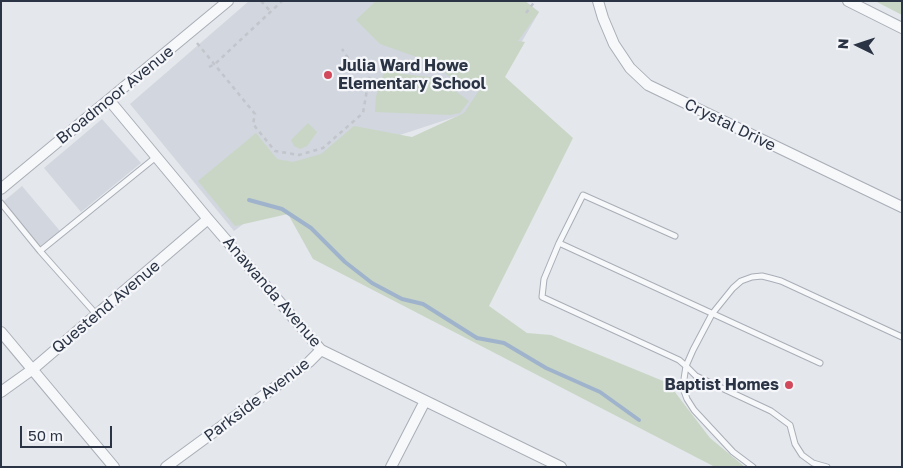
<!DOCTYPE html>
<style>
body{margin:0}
#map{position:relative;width:903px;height:468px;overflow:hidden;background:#e4e7ec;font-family:"Golos Text",sans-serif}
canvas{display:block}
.frame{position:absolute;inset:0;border:2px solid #2b3445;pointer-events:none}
.north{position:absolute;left:833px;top:20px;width:50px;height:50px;-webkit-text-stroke:4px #f4f6f9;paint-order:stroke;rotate:274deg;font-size:14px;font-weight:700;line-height:20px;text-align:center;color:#2b3445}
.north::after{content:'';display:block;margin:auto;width:18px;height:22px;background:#2b3445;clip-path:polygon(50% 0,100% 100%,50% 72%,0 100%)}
.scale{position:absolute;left:20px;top:426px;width:92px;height:22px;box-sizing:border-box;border:2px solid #2b3445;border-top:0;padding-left:6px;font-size:15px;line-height:18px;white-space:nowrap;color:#2b3445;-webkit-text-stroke:4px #f4f6f9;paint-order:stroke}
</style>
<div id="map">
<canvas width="903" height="468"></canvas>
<div class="frame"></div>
<div class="north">N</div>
<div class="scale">50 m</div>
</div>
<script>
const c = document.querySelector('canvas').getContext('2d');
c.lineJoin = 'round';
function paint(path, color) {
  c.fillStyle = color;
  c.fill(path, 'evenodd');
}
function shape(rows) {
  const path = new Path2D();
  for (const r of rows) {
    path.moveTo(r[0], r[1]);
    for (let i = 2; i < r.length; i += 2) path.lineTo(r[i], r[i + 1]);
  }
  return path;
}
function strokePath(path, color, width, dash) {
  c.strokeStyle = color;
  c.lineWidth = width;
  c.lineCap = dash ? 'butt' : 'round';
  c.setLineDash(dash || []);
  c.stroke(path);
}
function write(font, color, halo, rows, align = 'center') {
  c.font = font + ' "Golos Text",sans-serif';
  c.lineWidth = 4.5;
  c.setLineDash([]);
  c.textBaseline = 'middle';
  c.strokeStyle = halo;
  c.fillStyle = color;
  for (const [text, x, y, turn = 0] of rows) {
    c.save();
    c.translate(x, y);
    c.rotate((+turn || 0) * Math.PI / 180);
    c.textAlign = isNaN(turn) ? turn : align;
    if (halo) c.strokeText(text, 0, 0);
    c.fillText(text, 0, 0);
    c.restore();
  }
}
paint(shape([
 [249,1,525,1,539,12,510,62,464,114,363,147,293,187,234,231,130,104],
 [102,119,141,163,81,212,44,168],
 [22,186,60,231,39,247,3,202]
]), '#d2d6de');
paint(shape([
 [376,1,525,1,539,12,518,41,525,42,505,77,573,138,489,306,527,333,551,335,668,383,710,438,745,467,715,467,313,259,288,214,235,226,198,181,256,133,277,159,293,162,321,154,354,126,412,137,464,113,480,89,467,90,431,62,380,44,356,20],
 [875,1,902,1,902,15],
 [385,69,403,74,437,78,469,101,460,113,450,115,375,112,376,96],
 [308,123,317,132,307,146,300,149,294,146,291,140]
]), '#c9d6c5');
strokePath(shape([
 [249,200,282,209,311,228,345,262,372,283,402,299,423,304,477,338,504,343,546,368,600,392,639,420]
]), '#9fb4cc', 4);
const lane = shape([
 [1,203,40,251,96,314],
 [559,243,583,195,675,236],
 [40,251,156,157],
 [820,363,559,243,544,279,542,297,679,360,686,366,696,376,771,411,790,425,795,444,802,455,813,463,827,467],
 [753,467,733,452,694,410,687,399,684,391,684,379,686,366,693,350,712,314,733,288,741,281,752,277,762,276,770,278,781,281,902,337]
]);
const street = shape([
 [598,1,603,18,614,44,630,68,648,85,902,207],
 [848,1,902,28],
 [109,100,208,219,321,350,561,467],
 [1,189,228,1],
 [1,332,114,467],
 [1,392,33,369,208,219],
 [166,467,309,362,321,350],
 [391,467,425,401]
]);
strokePath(lane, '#a9aeb7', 7);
strokePath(street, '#a9aeb7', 12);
strokePath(shape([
 [261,1,271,12],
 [526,13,535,1],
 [197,43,255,114,253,124,275,151,299,155,323,148,363,113,371,66,350,61,342,49],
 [209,67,215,64,282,1]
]), '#c2c5cb', 2.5, [4, 4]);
strokePath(lane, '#f7f8fa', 5);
strokePath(street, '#f7f8fa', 10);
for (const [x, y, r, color] of [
 [328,75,5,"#d1495b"],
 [789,385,5,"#d1495b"]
]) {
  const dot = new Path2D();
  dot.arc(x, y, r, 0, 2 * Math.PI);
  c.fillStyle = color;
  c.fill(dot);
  strokePath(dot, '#f4f6f9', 2);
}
write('bold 16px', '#2b3445', '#f4f6f9', [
 ["Julia Ward Howe",338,66],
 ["Elementary School",338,84],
 ["Baptist Homes",779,385,"right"]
], 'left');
write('16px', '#2b3445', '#f4f6f9', [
 ["Broadmoor Avenue",115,95,-39],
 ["Crystal Drive",730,125,26],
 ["Anawanda Avenue",272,292,49],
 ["Questend Avenue",106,307,-40],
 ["Parkside Avenue",257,400,-37]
]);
</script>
